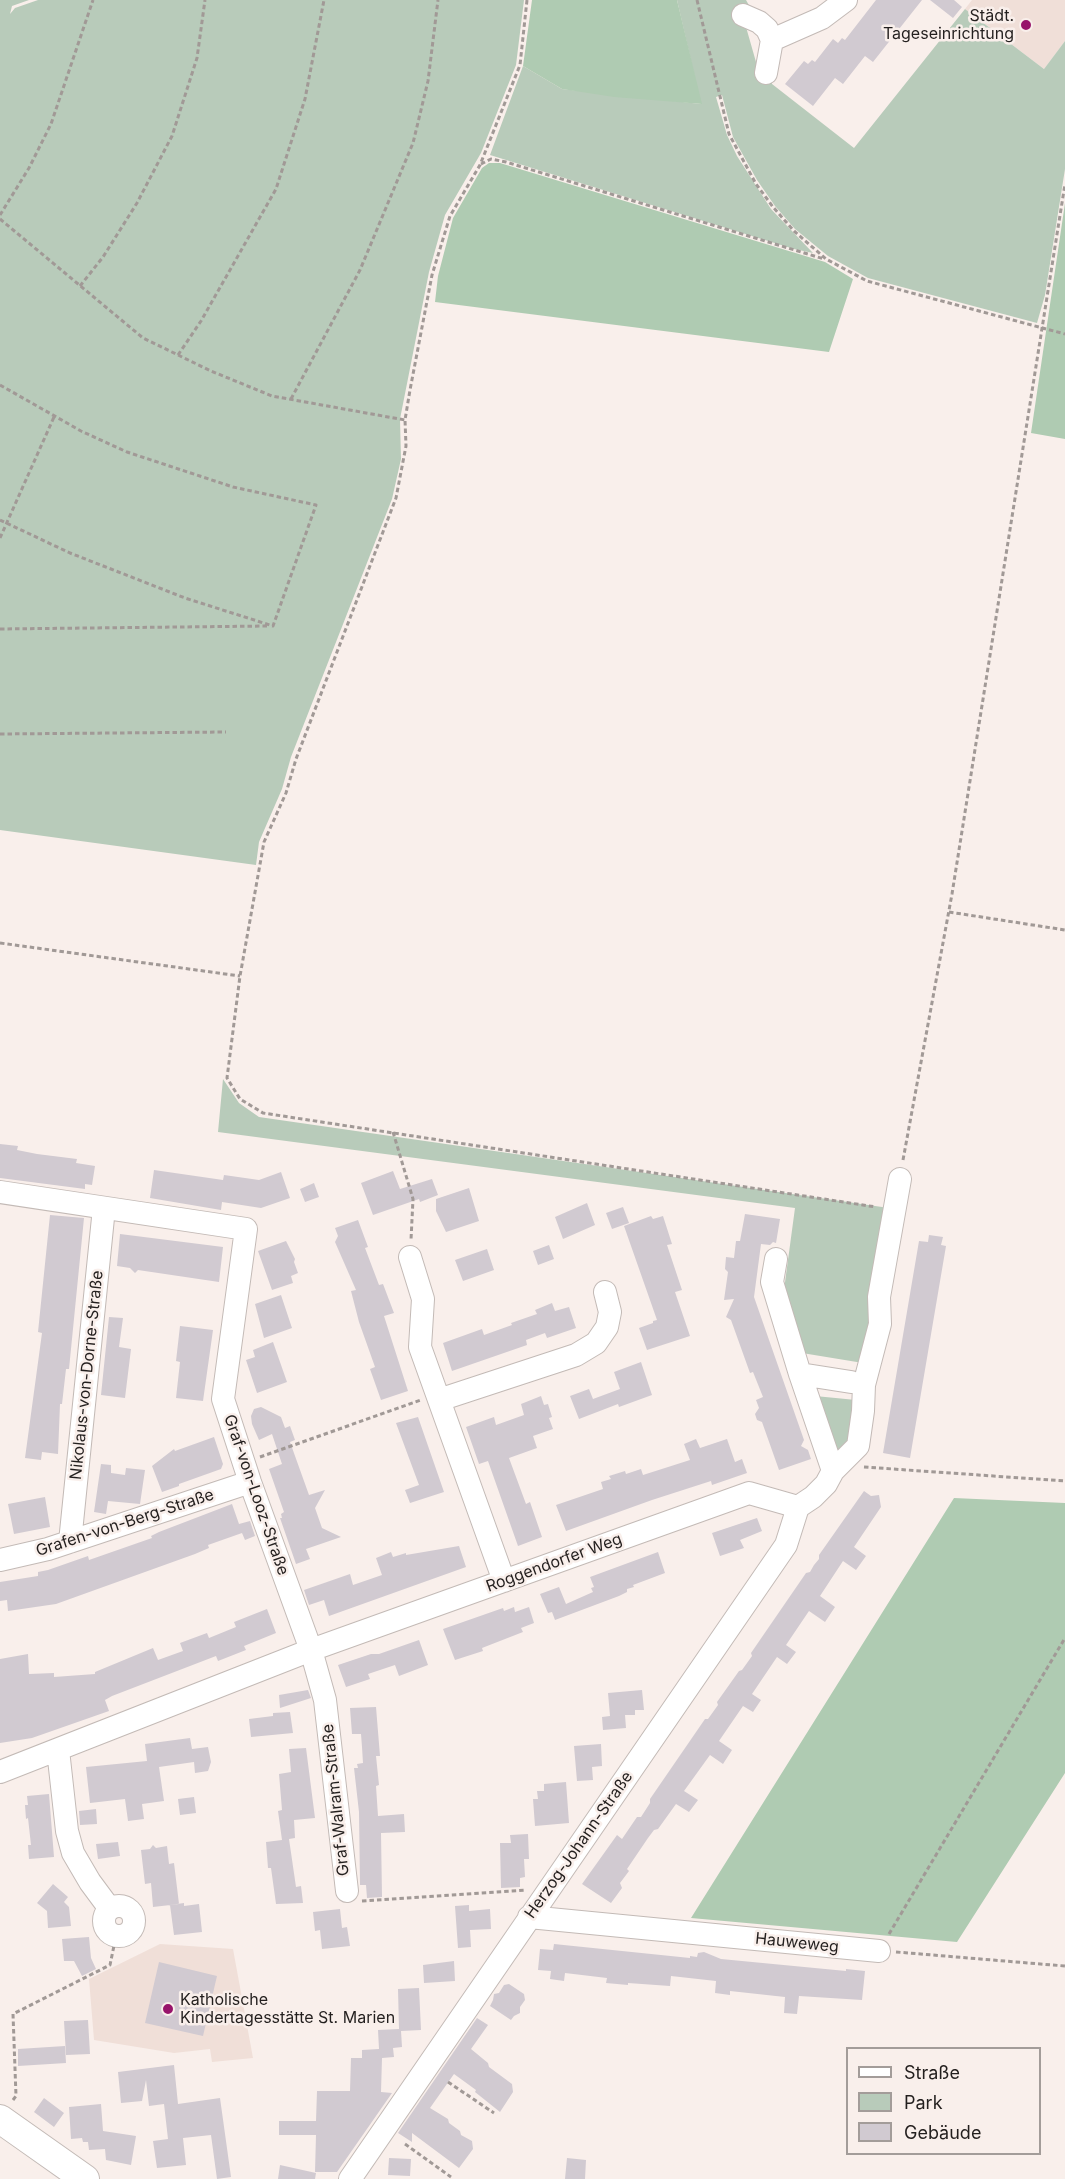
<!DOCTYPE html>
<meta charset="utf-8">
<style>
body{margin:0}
#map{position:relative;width:1065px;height:2179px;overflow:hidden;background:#f9efeb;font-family:Inter,sans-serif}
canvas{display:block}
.legend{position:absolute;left:846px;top:2047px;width:195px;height:108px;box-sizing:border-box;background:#f9efeb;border:2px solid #a39c99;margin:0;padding:8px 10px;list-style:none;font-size:18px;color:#231f1e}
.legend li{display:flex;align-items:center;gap:12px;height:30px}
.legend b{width:30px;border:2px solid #a39c99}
</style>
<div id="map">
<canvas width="1065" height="2179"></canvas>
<ul class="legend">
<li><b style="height:8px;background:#fff"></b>Straße</li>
<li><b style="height:16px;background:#b8cbba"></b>Park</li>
<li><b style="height:16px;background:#d1cad1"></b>Gebäude</li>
</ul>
</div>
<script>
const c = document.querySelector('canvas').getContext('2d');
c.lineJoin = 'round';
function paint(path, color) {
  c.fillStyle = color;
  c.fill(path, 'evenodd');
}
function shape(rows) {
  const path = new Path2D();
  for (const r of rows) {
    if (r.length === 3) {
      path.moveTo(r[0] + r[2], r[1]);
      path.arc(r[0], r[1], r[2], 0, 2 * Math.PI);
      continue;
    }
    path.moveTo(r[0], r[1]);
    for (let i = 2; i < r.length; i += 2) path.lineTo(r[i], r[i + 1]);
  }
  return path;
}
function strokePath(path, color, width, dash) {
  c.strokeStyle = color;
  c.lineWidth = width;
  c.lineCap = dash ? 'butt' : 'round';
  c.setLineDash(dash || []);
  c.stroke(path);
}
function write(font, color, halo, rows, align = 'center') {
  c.font = font + ' Inter,sans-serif';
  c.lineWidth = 5;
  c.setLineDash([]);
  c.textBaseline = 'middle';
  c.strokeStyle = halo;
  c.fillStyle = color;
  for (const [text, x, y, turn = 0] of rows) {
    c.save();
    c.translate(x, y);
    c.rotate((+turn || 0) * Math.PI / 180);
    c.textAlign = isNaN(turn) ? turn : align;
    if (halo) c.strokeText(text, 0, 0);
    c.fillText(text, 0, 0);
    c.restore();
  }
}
paint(shape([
 [972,0,1065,0,1065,41,1044,69,965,9],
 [160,1944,233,1949,253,2058,212,2062,210,2049,174,2053,94,2040,89,1979]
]), '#f0dfd8');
paint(shape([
 [0,0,29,0,12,6,10,14,15,8,38,0,524,0,516,65,481,153,445,215,429,272,400,419,401,459,392,499,291,757,282,789,259,842,256,865,0,830],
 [677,0,746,0,751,9,744,20,760,76,772,78,772,84,854,148,965,9,1044,69,1065,41,1065,169,1045,295,1037,323,868,278,828,256,795,229,775,206,757,180,733,137,722,95,716,97,727,135,737,156,771,209,813,253,794,249,490,155,523,66,562,89,701,104],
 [223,1079,239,1103,259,1117,889,1208,863,1363,802,1353,783,1297,795,1208,218,1132],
 [815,1396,856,1400,850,1439,838,1454]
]), '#b8cbba');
paint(shape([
 [532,0,677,0,702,104,614,97,562,89,523,66],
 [489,163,500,163,825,262,853,279,829,352,435,302,438,276,453,218,482,168],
 [1065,203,1065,439,1031,433],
 [954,1498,1065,1503,1065,1773,957,1942,691,1918]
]), '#afcbb2');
paint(shape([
 [876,0,922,0,873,62,865,56,843,84,835,78,813,106,785,84,804,61,808,64,812,60,815,62,833,39,838,43,842,38,845,40],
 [930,0,954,0,962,7,953,18],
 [0,1144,18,1146,17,1150,37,1154,77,1159,76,1163,95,1166,92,1185,85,1184,85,1189,0,1178],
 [154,1170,223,1180,224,1175,259,1180,281,1172,290,1198,261,1208,222,1202,221,1210,150,1198],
 [393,1171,400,1189,432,1179,438,1195,420,1202,419,1199,373,1215,361,1183],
 [314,1183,319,1197,305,1202,300,1189],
 [469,1188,479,1221,446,1232,436,1211,436,1199],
 [587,1203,595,1225,563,1239,555,1217],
 [623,1207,629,1223,612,1229,606,1213],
 [745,1214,780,1219,776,1243,773,1242,770,1245,761,1244,754,1297,804,1440,801,1446,808,1450,811,1459,779,1470,762,1422,757,1420,755,1414,759,1408,756,1400,763,1397,753,1372,750,1373,731,1320,726,1317,734,1299,724,1300,728,1272,725,1269,726,1257,734,1258,736,1241,740,1241],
 [50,1215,84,1218,69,1369,66,1369,62,1404,60,1404,58,1454,42,1452,41,1460,25,1458,42,1333,38,1332],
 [651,1216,653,1219,663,1216,672,1244,667,1245,682,1290,675,1292,690,1336,647,1350,639,1328,653,1323,653,1321,657,1320,624,1226],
 [358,1220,368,1247,365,1248,379,1285,383,1284,394,1313,384,1316,408,1391,381,1400,370,1369,375,1367,359,1322,351,1291,356,1290,335,1242,338,1236,335,1228],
 [120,1234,223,1247,219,1282,138,1270,135,1273,130,1268,117,1266],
 [929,1235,943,1237,941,1245,946,1246,910,1458,883,1453,919,1241,928,1242],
 [286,1241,295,1259,294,1262,298,1273,291,1276,293,1283,272,1290,258,1251],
 [549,1245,554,1259,538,1265,533,1251],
 [487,1249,494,1270,463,1281,455,1260],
 [281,1295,292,1328,264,1338,255,1304],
 [552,1303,555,1311,569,1307,576,1328,547,1338,545,1333,526,1340,527,1345,452,1371,443,1343,482,1329,484,1335,512,1325,511,1323,537,1314,535,1310],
 [109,1317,123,1318,119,1347,131,1349,125,1398,101,1395],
 [180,1326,213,1330,203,1401,176,1398,180,1362,176,1361],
 [273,1342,287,1382,257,1393,246,1360,255,1357,253,1350],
 [641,1362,652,1395,619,1407,618,1404,579,1419,570,1396,589,1389,593,1399,620,1389,614,1372],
 [541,1396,544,1405,548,1404,552,1417,549,1418,553,1429,533,1436,537,1448,509,1458,526,1504,530,1502,542,1537,518,1546,488,1461,479,1464,466,1427,494,1417,496,1425,524,1415,521,1404],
 [261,1407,281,1417,285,1428,290,1426,295,1440,290,1442,309,1495,325,1490,315,1508,322,1528,341,1537,306,1549,310,1559,296,1564,280,1518,282,1518,281,1514,284,1512,269,1469,282,1464,272,1434,259,1440,252,1424,251,1416,254,1409],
 [418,1417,444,1492,410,1503,405,1490,419,1485,396,1423],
 [214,1437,223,1464,221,1469,179,1484,179,1486,162,1492,152,1466,174,1449,175,1451],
 [696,1439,700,1448,727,1439,735,1462,742,1459,747,1473,712,1485,711,1481,652,1500,566,1531,556,1505,603,1489,601,1482,611,1479,609,1476,625,1471,626,1474,641,1469,643,1475,690,1460,684,1444],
 [101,1464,111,1465,111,1473,125,1475,126,1468,145,1470,140,1504,108,1501,106,1514,94,1512],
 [864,1491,871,1496,879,1495,881,1507,854,1547,866,1556,856,1570,843,1561,820,1596,835,1607,825,1622,809,1611,786,1645,796,1652,787,1664,777,1657,752,1694,761,1700,753,1712,743,1706,719,1741,732,1750,723,1764,710,1755,684,1791,698,1800,689,1812,676,1804,658,1829,654,1830,648,1838,627,1869,629,1871,620,1883,622,1888,611,1903,582,1884,617,1835,622,1839,637,1817,641,1817,650,1803,650,1799,705,1719,708,1719,718,1705,717,1702,739,1671,742,1670,752,1656,751,1653,806,1573,810,1572,814,1565,819,1559,819,1555],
 [45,1497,50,1527,14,1534,8,1504],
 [232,1504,239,1524,250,1521,255,1536,245,1540,242,1533,208,1545,209,1548,195,1554,56,1604,8,1611,7,1600,0,1601,0,1582,38,1576,38,1572,48,1570,88,1556,89,1560,152,1538,151,1536,159,1532],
 [757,1518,762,1531,740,1540,744,1548,720,1556,712,1533],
 [459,1546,466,1567,329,1616,324,1600,309,1605,304,1590,350,1574,353,1585,382,1575,376,1558,391,1552,393,1557,406,1553,406,1555],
 [658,1552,665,1573,633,1585,634,1587,627,1589,627,1592,619,1596,555,1620,552,1612,548,1613,540,1594,559,1587,566,1604,593,1592,591,1588,594,1587,590,1577],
 [514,1607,515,1612,529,1607,534,1623,521,1628,523,1632,482,1648,483,1651,455,1660,443,1629,503,1608,504,1611],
 [267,1609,276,1633,244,1646,246,1650,218,1661,216,1656,112,1696,105,1700,109,1711,32,1738,0,1743,0,1659,28,1654,29,1674,54,1673,54,1677,95,1674,95,1672,153,1648,158,1660,183,1651,180,1643,207,1633,209,1638,236,1627,234,1622],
 [419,1640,428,1665,399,1676,395,1665,368,1674,370,1679,346,1687,338,1665,371,1654,379,1654],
 [308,1690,311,1698,280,1708,279,1695],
 [642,1690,644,1710,635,1710,635,1715,625,1715,626,1728,603,1730,602,1717,610,1716,608,1693],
 [376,1707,380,1756,376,1756,379,1785,376,1786,378,1816,404,1814,405,1832,381,1833,382,1897,367,1898,366,1885,360,1885,359,1812,354,1768,358,1768,357,1764,363,1763,362,1747,361,1734,352,1734,350,1708],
 [290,1712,293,1733,251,1737,249,1719,273,1716,273,1713],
 [190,1738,192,1749,208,1747,211,1762,208,1771,195,1773,194,1762,159,1767,164,1801,142,1804,144,1819,128,1821,125,1799,90,1803,86,1767,147,1761,145,1744],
 [601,1744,602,1766,592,1767,593,1780,577,1781,574,1746],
 [306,1748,315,1818,294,1820,295,1838,289,1839,296,1887,301,1886,303,1903,276,1904,271,1868,268,1868,266,1842,282,1840,278,1811,282,1810,279,1774,291,1772,289,1749],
 [566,1782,569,1823,535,1826,533,1799,538,1799,537,1791,544,1791,544,1784],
 [49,1794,54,1857,29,1859,28,1845,31,1845,28,1818,26,1819,25,1805,28,1805,27,1796],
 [194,1797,196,1813,180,1815,178,1799],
 [96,1809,97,1824,80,1825,79,1811],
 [528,1834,529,1859,524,1859,525,1877,520,1878,520,1887,501,1888,500,1843,511,1843,510,1835],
 [118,1842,120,1856,98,1859,96,1844],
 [153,1845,156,1848,167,1846,169,1864,174,1863,179,1904,153,1907,151,1883,145,1884,141,1850,150,1849],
 [53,1884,68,1897,64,1902,69,1907,71,1926,48,1928,47,1911,37,1903],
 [184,1903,184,1906,199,1904,202,1932,174,1935,170,1905],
 [469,1905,469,1911,490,1909,491,1929,470,1930,471,1947,458,1948,455,1906],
 [340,1909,342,1928,347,1927,350,1946,322,1949,320,1930,315,1931,313,1912],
 [89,1937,91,1958,96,1969,82,1976,74,1961,64,1961,62,1939],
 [554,1944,690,1958,690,1956,697,1957,698,1953,704,1952,721,1959,846,1971,846,1969,865,1971,862,2000,799,1996,797,2014,784,2013,785,1997,730,1991,730,1995,715,1993,716,1981,671,1976,670,1986,628,1983,628,1985,606,1983,607,1978,565,1973,564,1981,550,1979,551,1971,538,1970,540,1949,553,1950],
 [454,1961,455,1981,424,1983,423,1965],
 [159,1962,217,1976,203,2036,145,2023],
 [509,1984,524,1994,525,2000,520,2007,520,2013,514,2016,511,2020,490,2006,493,2000,494,1994,499,1993,504,1985],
 [419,1988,421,2030,401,2031,402,2047,393,2048,394,2057,382,2058,381,2092,392,2093,337,2172,315,2172,316,2135,279,2135,279,2121,316,2121,317,2091,350,2091,351,2058,362,2058,362,2050,379,2049,378,2030,399,2029,398,1989],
 [477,2018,488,2025,471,2049,488,2063,489,2067,512,2084,513,2092,500,2112,475,2092,476,2090,454,2074,430,2108,448,2119,449,2123,460,2131,461,2135,472,2141,473,2149,459,2168,412,2133,412,2142,398,2133],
 [88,2020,90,2054,66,2055,64,2021],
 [65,2046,66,2063,18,2066,18,2049],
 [174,2065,178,2104,220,2098,231,2177,217,2179,211,2135,183,2138,186,2165,157,2168,153,2141,168,2139,164,2104,149,2106,146,2080,142,2101,121,2103,118,2072],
 [44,2098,64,2113,54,2127,34,2112],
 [101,2104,103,2131,136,2136,131,2165,106,2160,105,2149,89,2150,88,2142,83,2142,82,2138,71,2139,69,2107],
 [389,2158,411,2159,410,2176,388,2175],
 [567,2158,586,2160,585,2179,565,2179],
 [280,2165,316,2173,315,2179,278,2179]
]), '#d1cad1');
const minor = shape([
 [743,15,759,22,767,29,772,40,766,73],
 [772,40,822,18,846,0],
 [0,1192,246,1229,223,1399,250,1482,311,1650,325,1700,347,1891],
 [410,1257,423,1299,420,1347,504,1581],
 [800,1374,851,1382],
 [439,1400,576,1355,596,1343,607,1327,610,1312,605,1292],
 [833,1471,858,1446,863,1411,864,1385,880,1324,879,1297,900,1179],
 [70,1542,104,1208],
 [0,1560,48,1549,250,1482],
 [58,1750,67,1831,73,1853,90,1882,110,1909],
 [0,1772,311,1650,749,1493,798,1507,813,1497,826,1484,833,1471,800,1374,772,1282,776,1259],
 [119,1921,15],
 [529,1917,879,1951],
 [350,2179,786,1545,798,1507]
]);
const major = shape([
 [0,2119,85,2179]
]);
strokePath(minor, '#c3bab6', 24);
strokePath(major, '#c3bab6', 30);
strokePath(shape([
 [527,0,520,65,480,165,450,216,432,275,410,390,405,420,406,446,396,498,296,759,286,793,264,842,240,976,227,1078,240,1099,263,1113,876,1207],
 [697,0,729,134,756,184,773,207,794,231,826,259,867,281,1065,334],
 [481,164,491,159,506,162,824,259],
 [0,215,29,168,51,124,93,0],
 [0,219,143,338,211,371,272,396,405,420],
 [80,286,103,257,137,203,172,136,197,58,205,0],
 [178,355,201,321,276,189,305,99,324,0],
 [0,385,81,431,127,452,233,487,316,505,273,626,185,598,70,553,0,520],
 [291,399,360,270,413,143,428,81,438,0],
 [0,538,54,417],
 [0,629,268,626],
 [0,734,226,732],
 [949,912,1065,930],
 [0,943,240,976],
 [393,1132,413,1199,411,1240],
 [903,1160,952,894,1065,184],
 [260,1457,421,1400],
 [864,1467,1065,1481],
 [362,1901,526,1890],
 [889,1934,1065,1638],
 [896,1952,1065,1966],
 [448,2082,494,2113],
 [13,2100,16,2096,13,2014,110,1965,116,1936],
 [405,2144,451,2177]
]), '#a19996', 3, [4.5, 3]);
strokePath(minor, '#fff', 22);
strokePath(major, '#fff', 28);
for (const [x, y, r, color] of [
 [1026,25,6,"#97146b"],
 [168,2009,6,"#97146b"]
]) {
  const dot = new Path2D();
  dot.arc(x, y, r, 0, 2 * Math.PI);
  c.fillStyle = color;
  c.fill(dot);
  strokePath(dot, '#f9efeb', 2);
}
write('16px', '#231f1e', '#f9efeb', [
 ["Städt.",1014,16],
 ["Tageseinrichtung",1014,34],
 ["Katholische",180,2000,"left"],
 ["Kindertagesstätte St. Marien",180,2018,"left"]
], 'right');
write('16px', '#231f1e', '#f9efeb', [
 ["Nikolaus-von-Dorne-Straße",87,1375,-84],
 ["Graf-von-Looz-Straße",256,1495,71],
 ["Grafen-von-Berg-Straße",125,1523,-18],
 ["Roggendorfer Weg",554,1563,-20],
 ["Graf-Walram-Straße",336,1800,-96],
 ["Herzog-Johann-Straße",579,1845,-55],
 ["Hauweweg",797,1943,6]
]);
</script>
